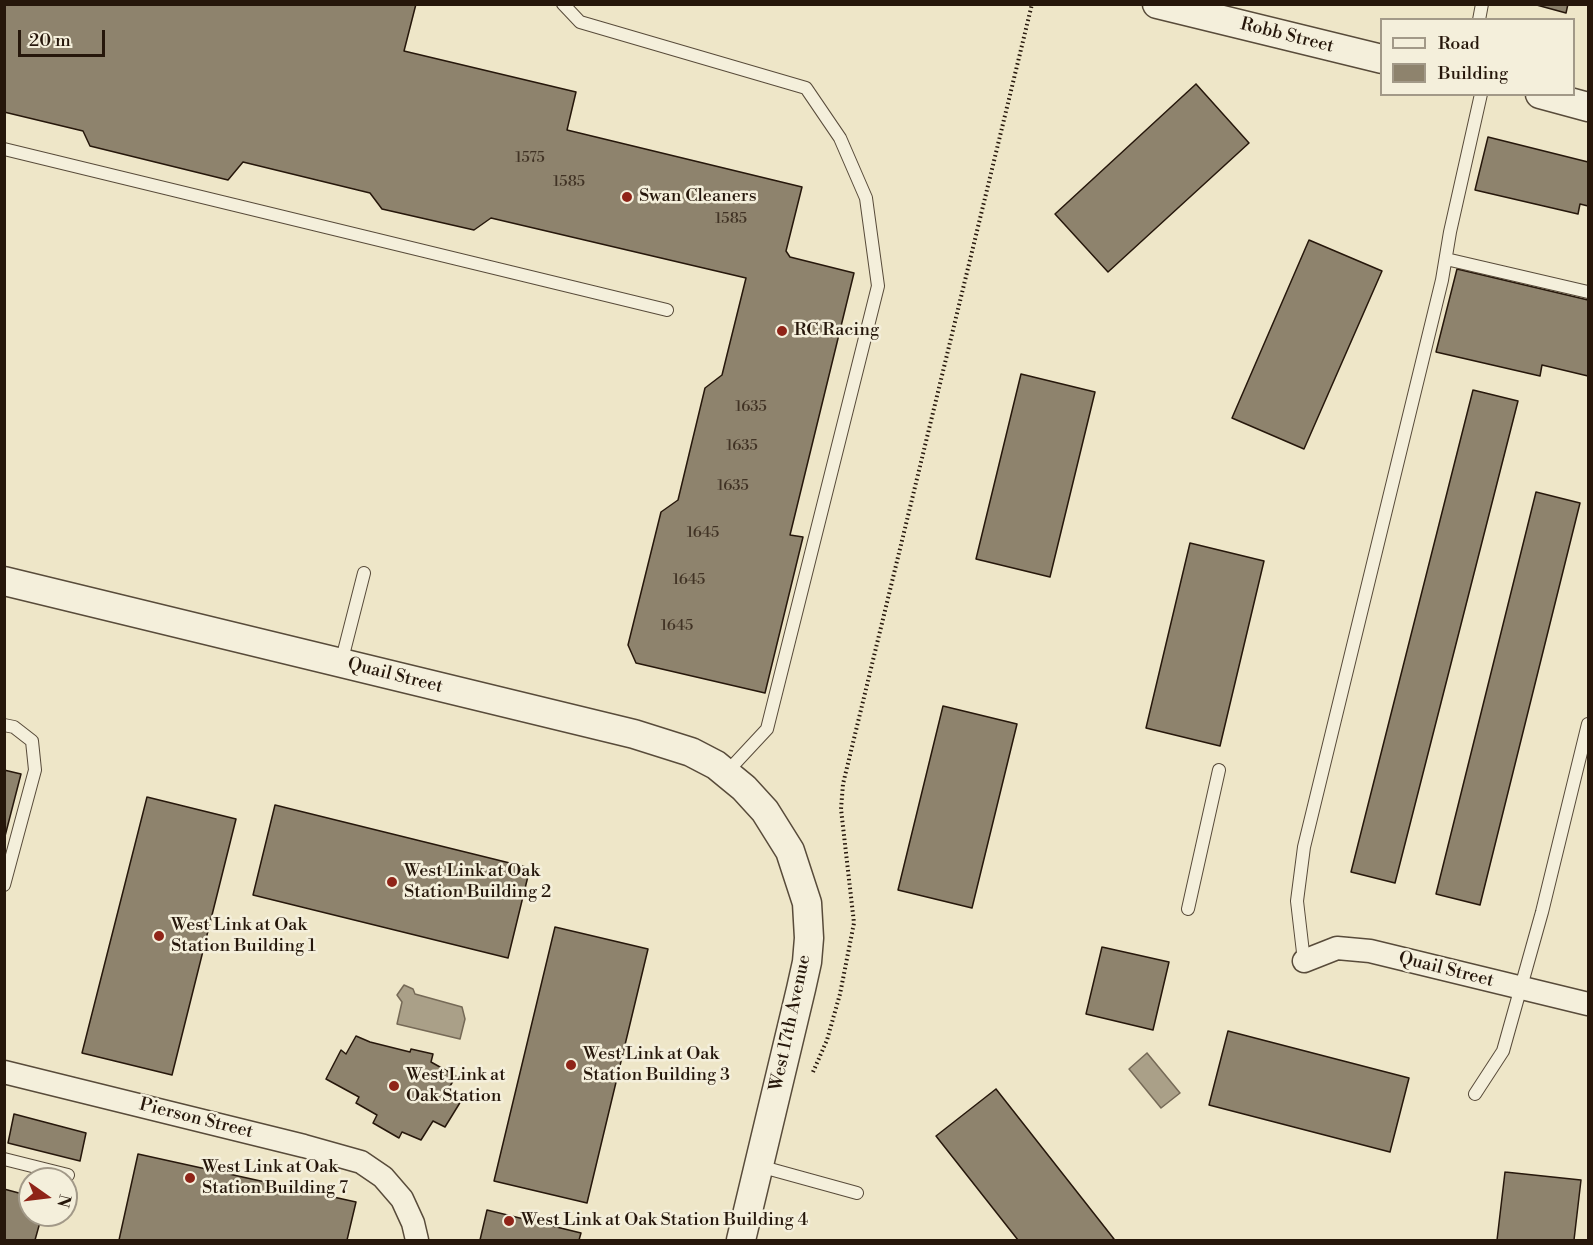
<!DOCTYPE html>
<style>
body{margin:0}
#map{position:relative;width:1593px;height:1245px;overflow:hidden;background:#eee6c8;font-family:"Libre Bodoni",serif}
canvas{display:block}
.frame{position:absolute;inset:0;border:6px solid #26170b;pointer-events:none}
.legend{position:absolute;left:1380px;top:18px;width:195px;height:78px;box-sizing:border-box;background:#f4efdb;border:2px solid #a29988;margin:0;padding:8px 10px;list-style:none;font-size:18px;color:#26170b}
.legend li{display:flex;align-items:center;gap:12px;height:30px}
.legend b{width:30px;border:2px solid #a29988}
.north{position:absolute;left:18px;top:1167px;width:60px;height:60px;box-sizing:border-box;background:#f4efdb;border:2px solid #a29988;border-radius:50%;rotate:104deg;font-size:16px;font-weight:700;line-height:24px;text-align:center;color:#26170b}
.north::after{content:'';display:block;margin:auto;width:21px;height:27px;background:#8f2418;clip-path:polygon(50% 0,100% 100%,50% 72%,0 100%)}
.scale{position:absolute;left:18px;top:30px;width:87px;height:27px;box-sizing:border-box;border:3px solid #26170b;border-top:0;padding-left:8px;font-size:18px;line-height:21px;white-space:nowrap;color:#26170b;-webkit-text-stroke:4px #f4efdb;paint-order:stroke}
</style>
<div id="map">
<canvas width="1593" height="1245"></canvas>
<div class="frame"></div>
<ul class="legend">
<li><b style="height:8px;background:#f4efdb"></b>Road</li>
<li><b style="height:16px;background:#8e836d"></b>Building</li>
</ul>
<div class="north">N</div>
<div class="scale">20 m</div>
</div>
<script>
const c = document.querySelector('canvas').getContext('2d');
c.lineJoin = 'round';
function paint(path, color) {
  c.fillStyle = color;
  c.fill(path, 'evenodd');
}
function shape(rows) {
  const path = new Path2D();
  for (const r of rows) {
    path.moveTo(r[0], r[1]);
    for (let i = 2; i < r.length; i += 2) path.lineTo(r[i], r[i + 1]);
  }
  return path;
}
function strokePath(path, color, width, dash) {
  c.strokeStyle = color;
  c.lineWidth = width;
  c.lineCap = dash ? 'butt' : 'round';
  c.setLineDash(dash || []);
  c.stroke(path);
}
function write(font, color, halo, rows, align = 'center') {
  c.font = font + ' "Libre Bodoni",serif';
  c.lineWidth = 5;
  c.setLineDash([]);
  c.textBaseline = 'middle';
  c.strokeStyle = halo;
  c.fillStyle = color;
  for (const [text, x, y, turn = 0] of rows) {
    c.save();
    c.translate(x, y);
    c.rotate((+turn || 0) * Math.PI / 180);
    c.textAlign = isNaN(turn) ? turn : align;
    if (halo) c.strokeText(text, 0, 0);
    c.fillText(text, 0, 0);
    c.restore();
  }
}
const water = shape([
 [404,985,413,989,415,994,462,1007,465,1019,460,1039,397,1024,402,1002,397,995,404,985],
 [1147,1053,1180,1093,1161,1108,1129,1069,1147,1053]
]);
paint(water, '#aaa088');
strokePath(water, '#756956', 1.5);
const building = shape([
 [4,4,416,4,404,51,576,92,567,130,802,187,786,251,790,257,854,273,790,535,803,537,765,693,636,663,628,645,661,512,678,500,705,388,722,375,746,278,491,218,474,230,382,209,370,193,243,162,228,180,90,146,83,131,4,112,4,4],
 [1533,4,1568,4,1566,13,1533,4],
 [1196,84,1249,143,1108,272,1055,214,1196,84],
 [1488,137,1588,162,1588,206,1580,204,1578,214,1475,190,1488,137],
 [1309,240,1382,271,1304,449,1232,418,1309,240],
 [1457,269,1588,300,1588,376,1542,365,1540,376,1436,352,1457,269],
 [1021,374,1095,392,1050,577,976,559,1021,374],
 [1473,390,1518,401,1395,883,1351,872,1473,390],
 [1536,492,1580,503,1480,905,1436,894,1536,492],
 [1190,543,1264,561,1220,746,1146,728,1190,543],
 [943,706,1017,724,972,908,898,890,943,706],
 [4,770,21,774,4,840,4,770],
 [147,797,236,819,172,1075,82,1053,147,797],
 [275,805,530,868,508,958,253,895,275,805],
 [555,927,648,949,587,1203,494,1181,555,927],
 [1102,947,1169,962,1153,1030,1086,1014,1102,947],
 [1228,1031,1409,1078,1390,1152,1209,1105,1228,1031],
 [356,1036,370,1042,410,1052,411,1049,433,1054,431,1062,456,1076,446,1093,461,1101,445,1127,433,1121,421,1140,402,1132,399,1138,373,1123,377,1115,356,1103,359,1097,326,1079,341,1050,346,1054,356,1036],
 [996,1089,1114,1239,1112,1240,1018,1240,936,1136,996,1089],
 [14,1114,86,1133,80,1161,8,1143,14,1114],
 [138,1154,356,1202,347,1240,119,1240,138,1154],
 [1505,1172,1581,1180,1574,1240,1497,1240,1505,1172],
 [4,1189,30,1196,30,1215,42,1215,35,1240,4,1240,4,1189],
 [487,1210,581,1233,579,1240,480,1240,487,1210]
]);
paint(building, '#8e836d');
strokePath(building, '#26170b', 1.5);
const service = shape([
 [563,4,580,22,806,88,840,138,866,198,878,286,767,729,726,773],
 [1479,20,1482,4],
 [4,149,667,310],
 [1446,259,1588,292],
 [341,663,364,573],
 [4,725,14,727,32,741,35,770,4,885],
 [1188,909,1219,770],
 [1304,961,1297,901,1304,847,1442,280,1450,232,1481,94],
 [1475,1094,1503,1051,1542,912,1588,724],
 [4,1159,68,1175],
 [759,1166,857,1193]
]);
const minor = shape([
 [1304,961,1337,948,1370,951,1588,1004],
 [4,1072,304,1146,361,1162,383,1177,402,1199,413,1223,417,1240]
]);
const tertiary = shape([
 [1157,4,1382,59],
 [1540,94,1588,107],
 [4,581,634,734,691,752,716,765,744,788,765,811,790,851,807,903,809,938,807,962,801,989,741,1240]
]);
strokePath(service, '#584b3a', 14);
strokePath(minor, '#584b3a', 25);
strokePath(tertiary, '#584b3a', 31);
strokePath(shape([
 [813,1072,827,1040,840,994,854,923,841,809,843,784,1032,4]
]), '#26170b', 4, [1.5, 3]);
strokePath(service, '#f4efdb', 12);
strokePath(minor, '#f4efdb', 22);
strokePath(tertiary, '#f4efdb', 28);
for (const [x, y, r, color] of [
 [627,197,6,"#8f2418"],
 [782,331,6,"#8f2418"],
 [392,882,6,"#8f2418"],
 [159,936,6,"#8f2418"],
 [571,1065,6,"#8f2418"],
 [394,1086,6,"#8f2418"],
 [190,1178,6,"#8f2418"],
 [509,1221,6,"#8f2418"]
]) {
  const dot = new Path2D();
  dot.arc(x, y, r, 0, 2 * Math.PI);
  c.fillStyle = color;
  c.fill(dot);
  strokePath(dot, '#f4efdb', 2);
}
write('15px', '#403224', null, [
 ["1575",530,158],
 ["1585",569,182],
 ["1585",731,219],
 ["1635",751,407],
 ["1635",742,446],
 ["1635",733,486],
 ["1645",703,533],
 ["1645",689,580],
 ["1645",677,626]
]);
write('18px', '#26170b', '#f4efdb', [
 ["Robb Street",1287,36,14],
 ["Quail Street",395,676,14],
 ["Quail Street",1446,970,14],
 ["West 17th Avenue",791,1023,-78],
 ["Pierson Street",196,1119,14]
]);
write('18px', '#26170b', '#f4efdb', [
 ["Swan Cleaners",639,197],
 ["RC Racing",794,331],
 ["West Link at Oak",404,872],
 ["Station Building 2",404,893],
 ["West Link at Oak",171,926],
 ["Station Building 1",171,947],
 ["West Link at Oak",583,1055],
 ["Station Building 3",583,1076],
 ["West Link at",406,1076],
 ["Oak Station",406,1097],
 ["West Link at Oak",202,1168],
 ["Station Building 7",202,1189],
 ["West Link at Oak Station Building 4",521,1221]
], 'left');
</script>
